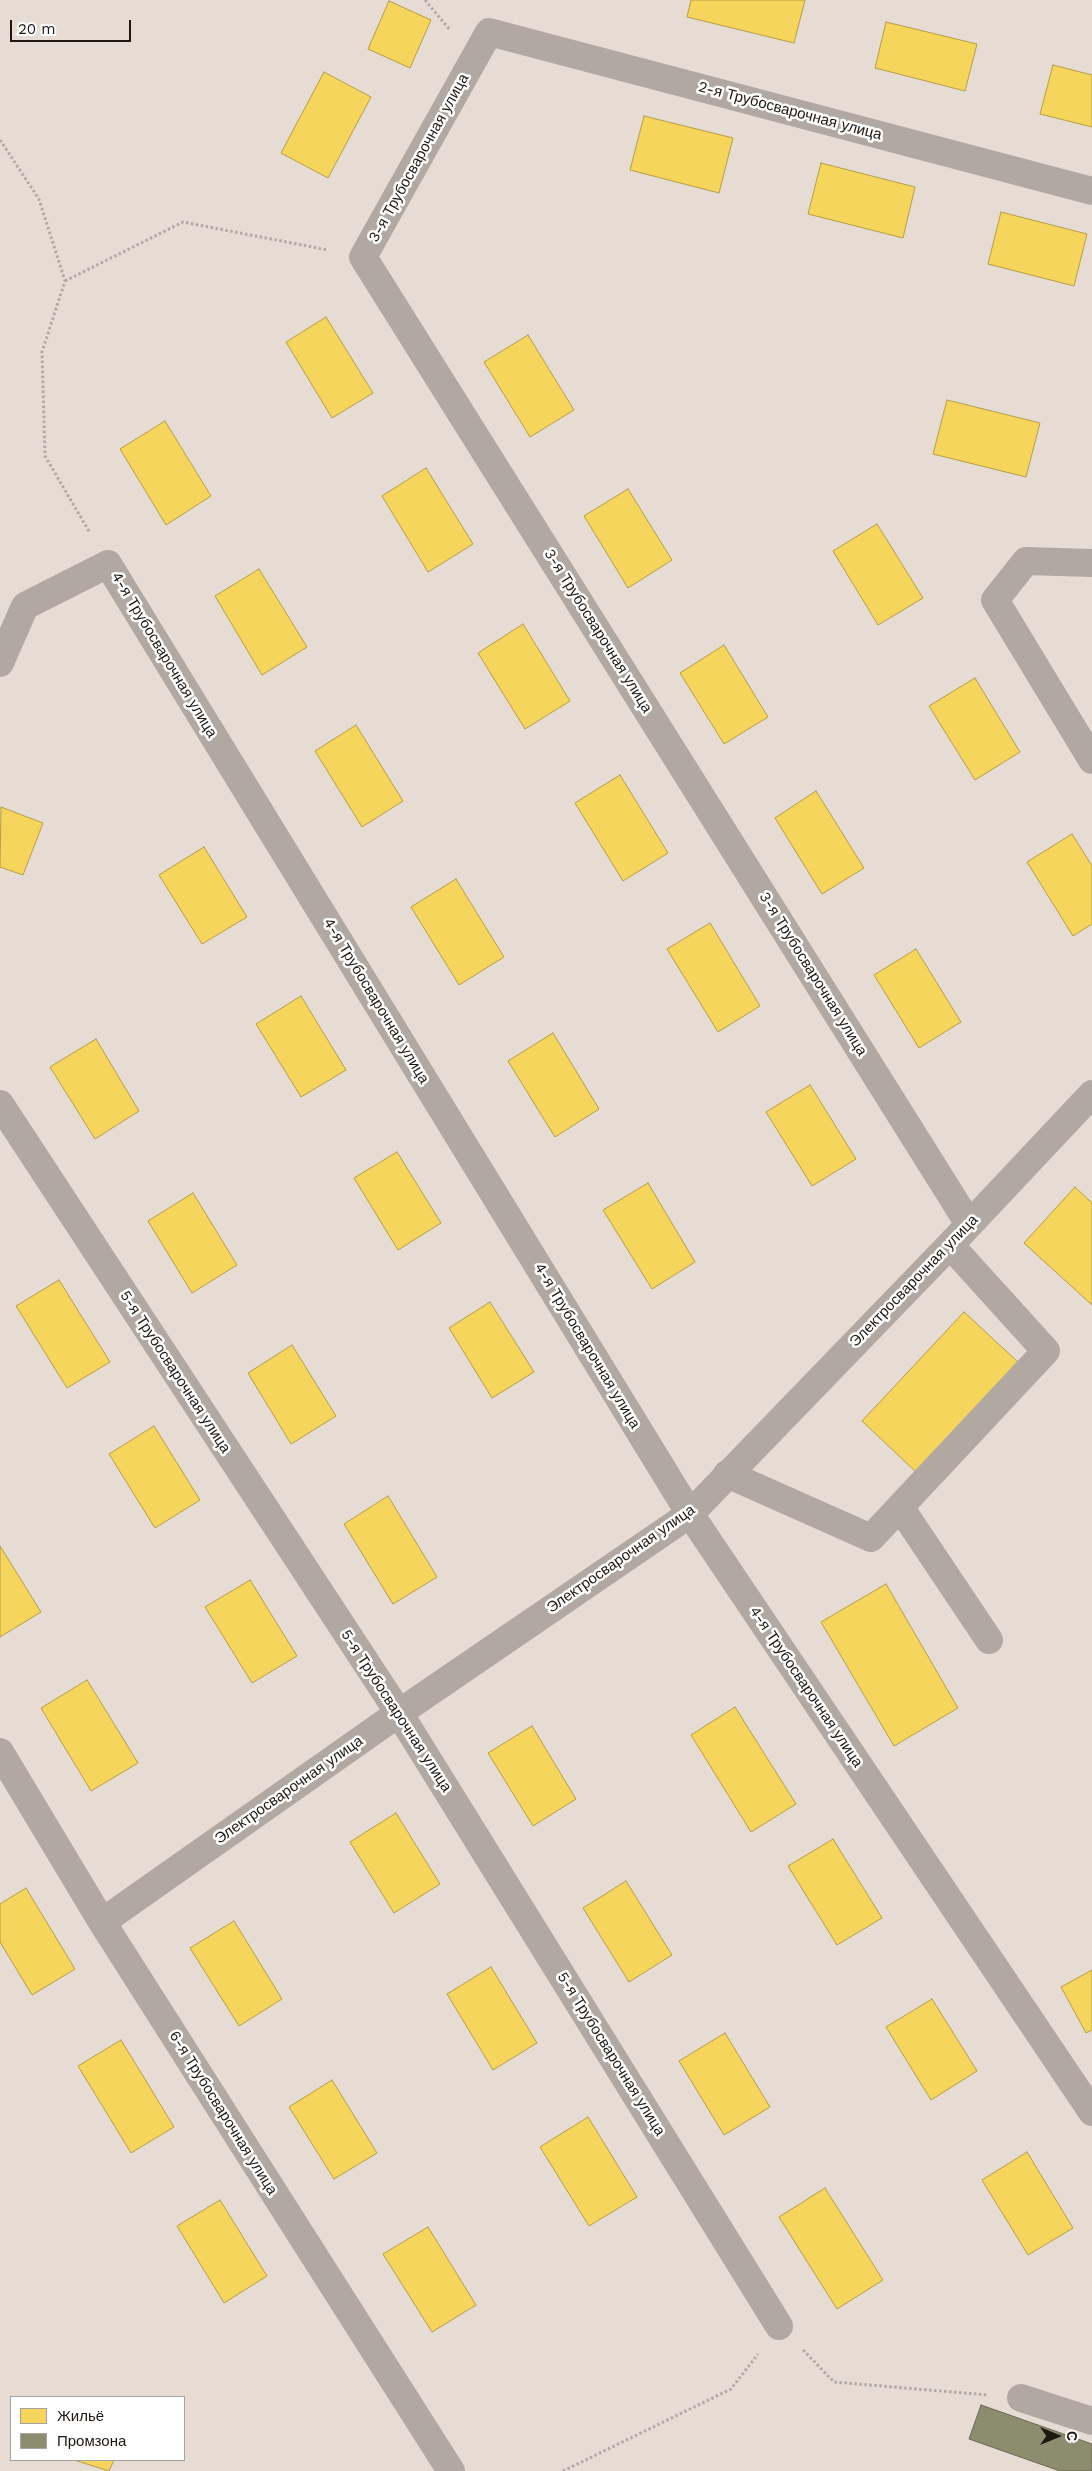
<!DOCTYPE html>
<meta charset="utf-8">
<style>
body{margin:0}
#map{position:relative;width:1092px;height:2471px;overflow:hidden;background:#e7dcd4;font-family:"Work Sans",sans-serif}
canvas{display:block}
.legend{position:absolute;left:10px;top:2396px;width:175px;height:65px;box-sizing:border-box;background:#fff;border:1px solid #a5a2a0;margin:0;padding:6px 9px;list-style:none;font-size:15px;color:#1e1712}
.legend li{display:flex;align-items:center;gap:10px;height:25px}
.legend b{width:25px;border:1px solid #a5a2a0}
.north{position:absolute;left:1032px;top:2411px;width:50px;height:50px;-webkit-text-stroke:4px #fff;paint-order:stroke;rotate:90deg;font-size:14px;font-weight:700;line-height:20px;text-align:center;color:#1e1712}
.north::after{content:'';display:block;margin:auto;width:18px;height:22px;background:#1e1712;clip-path:polygon(50% 0,100% 100%,50% 72%,0 100%)}
.scale{position:absolute;left:10px;top:20px;width:121px;height:22px;box-sizing:border-box;border:2px solid #1e1712;border-top:0;padding-left:6px;font-size:15px;line-height:18px;white-space:nowrap;color:#1e1712;-webkit-text-stroke:4px #fff;paint-order:stroke}
</style>
<div id="map">
<canvas width="1092" height="2471"></canvas>
<ul class="legend">
<li><b style="height:14px;background:#f6d55c"></b>Жильё</li>
<li><b style="height:14px;background:#8c8c6e"></b>Промзона</li>
</ul>
<div class="north">С</div>
<div class="scale">20 m</div>
</div>
<script>
const c = document.querySelector('canvas').getContext('2d');
c.lineJoin = 'round';
function paint(path, color) {
  c.fillStyle = color;
  c.fill(path, 'evenodd');
}
function shape(rows) {
  const path = new Path2D();
  for (const r of rows) {
    path.moveTo(r[0], r[1]);
    for (let i = 2; i < r.length; i += 2) path.lineTo(r[i], r[i + 1]);
  }
  return path;
}
function strokePath(path, color, width, dash) {
  c.strokeStyle = color;
  c.lineWidth = width;
  c.lineCap = dash ? 'butt' : 'round';
  c.setLineDash(dash || []);
  c.stroke(path);
}
function write(font, color, halo, rows, align = 'center') {
  c.font = font + ' "Work Sans",sans-serif';
  c.lineWidth = 5;
  c.setLineDash([]);
  c.textBaseline = 'middle';
  c.strokeStyle = halo;
  c.fillStyle = color;
  for (const [text, x, y, turn = 0] of rows) {
    c.save();
    c.translate(x, y);
    c.rotate((+turn || 0) * Math.PI / 180);
    c.textAlign = isNaN(turn) ? turn : align;
    if (halo) c.strokeText(text, 0, 0);
    c.fillText(text, 0, 0);
    c.restore();
  }
}
const homes = shape([
 [691,0,805,0,794,43,687,17,691,0],
 [389,1,431,20,410,68,368,49,389,1],
 [886,22,977,44,965,91,875,68,886,22],
 [1053,65,1092,75,1092,127,1040,114,1053,65],
 [324,72,371,97,328,178,281,153,324,72],
 [644,116,733,138,719,193,630,170,644,116],
 [821,163,915,187,903,238,808,214,821,163],
 [1001,212,1087,234,1074,286,988,264,1001,212],
 [326,317,373,393,332,418,286,342,326,317],
 [528,335,574,410,530,437,484,362,528,335],
 [947,400,1040,423,1026,477,933,454,947,400],
 [165,421,211,496,166,525,120,449,165,421],
 [426,468,473,544,428,572,382,496,426,468],
 [628,489,672,560,628,588,584,516,628,489],
 [877,524,923,598,878,625,833,551,877,524],
 [259,569,307,647,262,675,215,596,259,569],
 [523,624,570,701,525,729,478,653,523,624],
 [724,645,768,717,724,744,680,673,724,645],
 [975,678,1020,752,975,780,929,706,975,678],
 [356,725,403,801,362,827,315,751,356,725],
 [620,775,668,853,623,881,575,803,620,775],
 [816,791,864,868,822,894,775,818,816,791],
 [1,807,43,823,23,875,0,867,1,807],
 [1072,834,1092,866,1092,924,1073,936,1027,862,1072,834],
 [204,847,247,917,202,944,159,875,204,847],
 [456,879,504,957,459,985,411,907,456,879],
 [710,923,760,1006,718,1032,667,949,710,923],
 [916,949,961,1022,919,1048,874,975,916,949],
 [301,996,346,1070,301,1097,256,1024,301,996],
 [553,1033,599,1109,555,1137,508,1061,553,1033],
 [96,1039,139,1111,95,1139,50,1067,96,1039],
 [810,1085,856,1159,812,1186,766,1112,810,1085],
 [397,1152,441,1223,398,1250,354,1178,397,1152],
 [648,1183,695,1262,652,1289,603,1210,648,1183],
 [1075,1187,1092,1203,1092,1305,1024,1243,1075,1187],
 [193,1193,237,1265,192,1293,148,1221,193,1193],
 [59,1280,110,1362,67,1388,16,1306,59,1280],
 [490,1302,534,1372,492,1398,449,1328,490,1302],
 [964,1312,1018,1362,916,1472,862,1421,964,1312],
 [292,1345,336,1416,291,1444,248,1373,292,1345],
 [154,1426,200,1500,155,1528,109,1454,154,1426],
 [388,1496,437,1577,393,1604,344,1524,388,1496],
 [0,1546,41,1612,0,1637,0,1546],
 [250,1580,297,1656,252,1683,205,1607,250,1580],
 [886,1584,958,1708,894,1746,821,1622,886,1584],
 [87,1680,138,1763,91,1791,41,1708,87,1680],
 [735,1707,796,1804,751,1832,691,1735,735,1707],
 [532,1726,576,1799,533,1826,488,1753,532,1726],
 [396,1813,440,1884,394,1913,350,1842,396,1813],
 [833,1839,882,1918,837,1945,788,1866,833,1839],
 [626,1881,672,1955,629,1982,583,1908,626,1881],
 [26,1888,75,1969,32,1995,0,1942,0,1904,26,1888],
 [234,1921,282,1999,239,2026,190,1948,234,1921],
 [491,1967,537,2043,493,2070,447,1994,491,1967],
 [1092,1970,1092,2030,1086,2033,1061,1987,1092,1970],
 [932,1999,977,2071,931,2100,886,2027,932,1999],
 [725,2033,770,2107,724,2135,679,2061,725,2033],
 [121,2040,174,2127,131,2153,78,2066,121,2040],
 [332,2080,377,2153,334,2179,289,2107,332,2080],
 [588,2117,637,2197,589,2226,540,2147,588,2117],
 [1027,2152,1073,2228,1028,2255,982,2180,1027,2152],
 [825,2188,883,2280,837,2309,779,2217,825,2188],
 [220,2200,267,2276,224,2303,177,2226,220,2200],
 [428,2227,476,2305,432,2332,383,2254,428,2227],
 [74,2460,114,2460,109,2471,74,2460]
]);
paint(homes, '#f6d55c');
strokePath(homes, '#b59c46', 1);
const industry = shape([
 [981,2405,1092,2444,1092,2471,1060,2471,969,2439,981,2405]
]);
paint(industry, '#8c8c6e');
strokePath(industry, '#6b6952', 1);
strokePath(shape([
 [425,0,450,30],
 [0,140,39,199,65,281,42,352,45,456,90,533],
 [65,281,183,222,328,250],
 [803,2350,834,2382,988,2395],
 [563,2471,731,2389,758,2354]
]), '#b1a9a4', 3, [2.5, 2.5]);
strokePath(shape([
 [1092,563,1026,561,995,600,1092,760],
 [0,663,25,606,108,564,690,1514,1092,2112],
 [0,1104,399,1713,779,2326],
 [969,1224,363,257,489,32,1092,191],
 [727,1474,871,1538,1046,1351,950,1245],
 [900,1507,989,1640],
 [0,1752,102,1922,451,2471],
 [102,1922,399,1713,690,1514,950,1245,1092,1094],
 [1021,2398,1092,2421]
]), '#b1a8a2', 28);
write('15px', '#1e1712', '#fff', [
 ["2-я Трубосварочная улица",790,111,15],
 ["3-я Трубосварочная улица",419,158,-61],
 ["3-я Трубосварочная улица",598,631,58],
 ["4-я Трубосварочная улица",164,655,59],
 ["3-я Трубосварочная улица",813,974,58],
 ["4-я Трубосварочная улица",376,1001,59],
 ["Электросварочная улица",914,1281,-46],
 ["4-я Трубосварочная улица",587,1346,59],
 ["5-я Трубосварочная улица",175,1372,57],
 ["Электросварочная улица",621,1559,-35],
 ["4-я Трубосварочная улица",806,1687,56],
 ["5-я Трубосварочная улица",396,1711,57],
 ["Электросварочная улица",289,1790,-35],
 ["5-я Трубосварочная улица",611,2054,58],
 ["6-я Трубосварочная улица",223,2113,58]
]);
</script>
